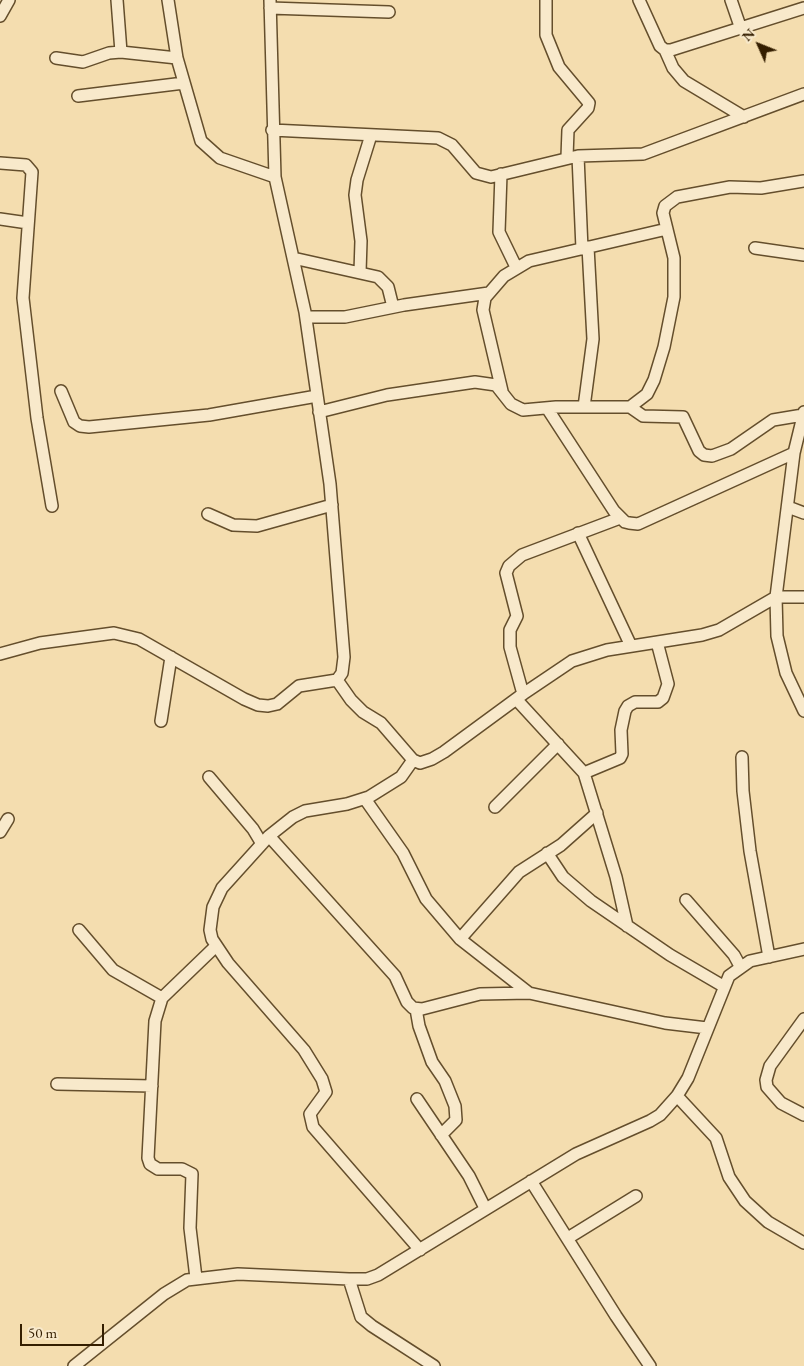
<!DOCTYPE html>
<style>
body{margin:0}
#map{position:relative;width:804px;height:1366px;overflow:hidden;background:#f4ddaf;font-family:"EB Garamond",serif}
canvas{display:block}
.north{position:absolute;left:734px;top:20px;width:50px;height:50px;-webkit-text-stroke:4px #f8e9cb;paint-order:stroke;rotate:314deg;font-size:14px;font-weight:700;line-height:20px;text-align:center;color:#341e00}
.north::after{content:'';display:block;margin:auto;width:18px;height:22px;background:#341e00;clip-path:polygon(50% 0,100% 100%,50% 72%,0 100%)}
.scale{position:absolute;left:20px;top:1324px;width:84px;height:22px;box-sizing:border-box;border:2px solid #341e00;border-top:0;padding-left:6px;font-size:15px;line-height:18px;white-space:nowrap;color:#341e00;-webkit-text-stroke:4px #f8e9cb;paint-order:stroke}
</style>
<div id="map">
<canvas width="804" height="1366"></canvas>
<div class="north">N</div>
<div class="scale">50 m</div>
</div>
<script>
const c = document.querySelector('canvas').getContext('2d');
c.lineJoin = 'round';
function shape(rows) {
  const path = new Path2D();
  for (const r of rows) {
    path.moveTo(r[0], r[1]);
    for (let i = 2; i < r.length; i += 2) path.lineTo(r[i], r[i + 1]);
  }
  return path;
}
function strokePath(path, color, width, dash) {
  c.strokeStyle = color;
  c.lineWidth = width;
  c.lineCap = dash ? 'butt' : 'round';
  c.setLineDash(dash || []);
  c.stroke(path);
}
const minor = shape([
 [117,0,121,52],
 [168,0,177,58,201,141,220,158,275,177],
 [546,0,546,35,559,67,589,103,588,108,568,130,567,157],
 [639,0,660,46,665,50,671,50,804,8],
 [731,0,741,29],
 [270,8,389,12],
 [0,16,9,0],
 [665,50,673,68,684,81,744,117],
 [56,58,83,62,109,53,121,52,177,58],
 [78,96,184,83],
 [272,130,438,138,452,145,476,173,491,177,578,156,643,154,804,94],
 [578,156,582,249],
 [0,163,26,165,32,172,23,298,37,418,52,506],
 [501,174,499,232,516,267],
 [0,219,28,223],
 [755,248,804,255],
 [293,258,378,277,388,287,393,307],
 [360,272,361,241,355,195,357,180,371,135],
 [306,317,345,317,404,305,489,293],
 [61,391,74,422,80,426,89,427,209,415,317,396],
 [502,391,483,310,485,298,504,276,529,261,667,229],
 [584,407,593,339,588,247],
 [630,407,643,416,683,417,699,451,704,455,712,456,731,449,773,420,803,415],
 [547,408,614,511,625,522,629,523,638,524,794,453],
 [319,412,387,395,475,382,496,385,511,404,523,410,556,407,630,407,647,394,654,380,664,347,674,297,674,258,663,213,665,206,677,197,730,187,761,188,804,181],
 [804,412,794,453,776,597,777,636,786,673,804,711],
 [788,507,804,513],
 [208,514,233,525,257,526,332,505],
 [578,533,631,646],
 [0,654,40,643,114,633,139,639,244,699,258,705,268,706,277,704,299,686,337,680,342,673,344,657,330,484,305,312,275,177,270,0],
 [337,680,351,700,363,712,381,723,413,760,420,763,432,759,444,752,523,694,572,661,607,650,702,635,719,630,776,597,804,597],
 [523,694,510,647,510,630,517,616,506,573,509,566,522,555,620,518],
 [516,699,584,773,616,877,627,926],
 [161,721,171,657],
 [742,757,743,791,750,851,769,957],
 [413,760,401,777,369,797,347,804,305,811,293,817,269,836,222,888,213,907,210,930,212,939,228,963,304,1050,322,1079,326,1092,310,1114,313,1127,420,1250],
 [584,773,620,758,622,754,621,730,625,711,628,706,635,702,658,702,663,698,668,684,657,642],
 [209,777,253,829,262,844],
 [365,799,403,853,426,899,460,939,529,993],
 [495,807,558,744],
 [0,832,8,819],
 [269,836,395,976,407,1002,413,1008,422,1009,480,994,529,993,665,1023,707,1028],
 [547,853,563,877,591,901,670,955,723,986],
 [686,900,734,955,740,966],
 [79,930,113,970,162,998],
 [460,939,519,872,561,845,597,813],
 [416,1009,419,1026,432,1062,445,1081,455,1106,456,1120,441,1135],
 [804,1019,770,1066,766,1080,767,1087,781,1103,804,1115],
 [57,1084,152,1086],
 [677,1096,716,1138,729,1177,745,1201,768,1222,804,1243],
 [417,1099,469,1176,485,1208],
 [531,1181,616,1316,650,1366],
 [568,1238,636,1196],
 [196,1278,190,1228,192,1174,182,1169,158,1169,150,1164,148,1158,155,1021,162,998,216,946],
 [349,1279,361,1317,372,1326,434,1366],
 [74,1366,164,1294,187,1280,238,1274,349,1279,367,1279,378,1275,576,1154,650,1121,660,1115,677,1096,688,1078,729,976,750,961,804,949]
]);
strokePath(minor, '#644e2c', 14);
strokePath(minor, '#f8e9cb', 11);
</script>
